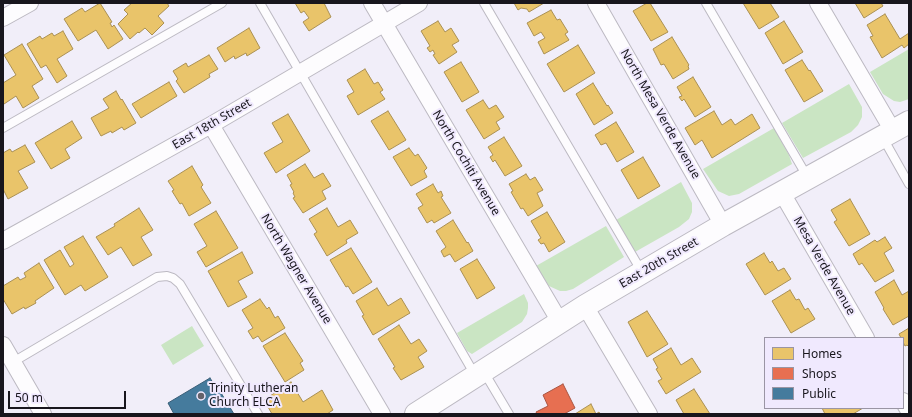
<!DOCTYPE html>
<style>
body{margin:0}
#map{position:relative;width:912px;height:417px;overflow:hidden;background:#f1eef9;font-family:"Noto Sans",sans-serif}
canvas{display:block}
.frame{position:absolute;inset:0;border:4px solid #18161d;pointer-events:none}
.legend{position:absolute;left:764px;top:337px;width:140px;height:72px;box-sizing:border-box;background:#f0e9fe;border:1px solid #9a95a4;margin:0;padding:5px 7px;list-style:none;font-size:12px;color:#18161d}
.legend li{display:flex;align-items:center;gap:8px;height:20px}
.legend b{width:20px;border:1px solid #9a95a4}
.scale{position:absolute;left:8px;top:391px;width:118px;height:18px;box-sizing:border-box;border:2px solid #18161d;border-top:0;padding-left:5px;font-size:12px;line-height:14px;white-space:nowrap;color:#18161d;-webkit-text-stroke:3px #f0e9fe;paint-order:stroke}
</style>
<div id="map">
<canvas width="912" height="417"></canvas>
<div class="frame"></div>
<ul class="legend">
<li><b style="height:11px;background:#e9c46a"></b>Homes</li>
<li><b style="height:11px;background:#e76f51"></b>Shops</li>
<li><b style="height:11px;background:#457b9d"></b>Public</li>
</ul>
<div class="scale">50 m</div>
</div>
<script>
const c = document.querySelector('canvas').getContext('2d');
c.lineJoin = 'round';
function paint(path, color) {
  c.fillStyle = color;
  c.fill(path, 'evenodd');
}
function shape(rows) {
  const path = new Path2D();
  for (const r of rows) {
    path.moveTo(r[0], r[1]);
    for (let i = 2; i < r.length; i += 2) path.lineTo(r[i], r[i + 1]);
  }
  return path;
}
function strokePath(path, color, width, dash) {
  c.strokeStyle = color;
  c.lineWidth = width;
  c.lineCap = dash ? 'butt' : 'round';
  c.setLineDash(dash || []);
  c.stroke(path);
}
function write(font, color, halo, rows, align = 'center') {
  c.font = font + ' "Noto Sans",sans-serif';
  c.lineWidth = 4;
  c.setLineDash([]);
  c.textBaseline = 'middle';
  c.strokeStyle = halo;
  c.fillStyle = color;
  for (const [text, x, y, turn = 0] of rows) {
    c.save();
    c.translate(x, y);
    c.rotate((+turn || 0) * Math.PI / 180);
    c.textAlign = isNaN(turn) ? turn : align;
    if (halo) c.strokeText(text, 0, 0);
    c.fillText(text, 0, 0);
    c.restore();
  }
}
paint(shape([
 [909,49,909,99,900,102,894,101,883,94,870,72],
 [849,84,862,107,862,117,858,125,851,132,803,158,782,123],
 [774,128,789,155,792,164,739,194,729,196,718,191,703,169],
 [681,182,692,203,692,212,689,219,679,227,635,252,616,220],
 [606,226,624,257,573,289,566,291,560,291,549,286,536,266],
 [524,294,528,303,528,308,527,314,522,322,472,354,467,351,457,333],
 [192,326,204,346,173,365,161,345]
]), '#cae5c3');
const homes = shape([
 [100,3,112,22,110,23,112,27,114,25,123,39,108,49,96,30,78,41,64,19,82,8,85,12,100,3],
 [132,3,167,3,169,6,158,16,164,23,152,35,145,28,139,33,138,32,130,39,118,24,128,14,124,10,132,3],
 [295,3,324,3,331,17,309,31,303,22,309,18,304,11,301,13,295,3],
 [514,3,544,3,529,12,527,9,521,8,518,10,514,3],
 [647,3,650,3,668,32,651,41,633,11,647,3],
 [743,3,770,3,779,17,759,29,743,3],
 [855,3,881,3,883,6,864,18,855,3],
 [551,10,557,20,560,19,568,32,565,34,569,40,544,54,538,42,545,38,541,32,534,36,527,23,551,10],
 [885,14,900,39,909,33,909,44,904,48,902,45,882,58,870,37,873,36,867,25,885,14],
 [438,21,445,32,451,28,459,41,452,45,457,52,439,64,433,55,435,54,433,50,430,52,427,48,430,46,421,31,438,21],
 [784,21,803,52,783,64,765,33,784,21],
 [249,28,260,48,247,56,246,53,235,59,234,56,225,62,217,48,249,28],
 [63,31,73,49,57,59,67,76,57,83,46,65,41,68,27,44,40,36,42,39,52,33,54,36,63,31],
 [672,37,689,65,688,66,689,69,673,79,664,64,661,65,653,49,672,37],
 [22,44,43,79,32,86,39,98,23,108,16,96,4,104,3,102,3,83,16,75,4,55,22,44],
 [578,45,595,73,564,92,547,64,578,45],
 [209,55,218,69,209,74,210,77,184,93,176,81,178,79,173,71,186,63,188,67,209,55],
 [802,60,809,71,810,70,823,91,804,102,785,70,802,60],
 [461,62,479,92,462,102,444,72,461,62],
 [365,69,374,84,378,82,383,90,380,92,385,99,358,115,347,96,354,92,347,80,365,69],
 [693,77,711,107,695,117,684,99,682,101,679,97,682,96,677,87,693,77],
 [169,82,177,96,141,118,132,104,169,82],
 [593,83,607,106,608,105,613,113,594,125,576,94,593,83],
 [116,91,121,100,122,99,136,123,124,130,122,127,112,133,111,131,101,136,91,118,109,108,103,99,116,91],
 [483,100,489,109,496,105,504,117,496,122,500,129,484,139,466,110,483,100],
 [388,111,406,140,389,150,371,121,388,111],
 [714,111,722,125,731,119,735,125,752,114,760,128,712,158,702,140,695,145,685,128,714,111],
 [288,114,310,151,276,173,264,153,283,142,272,123,288,114],
 [72,121,82,138,65,149,70,158,51,169,35,143,72,121],
 [616,122,634,152,617,162,606,143,601,145,595,135,616,122],
 [504,137,522,166,505,176,495,160,493,162,490,157,493,155,488,147,504,137],
 [25,145,35,162,18,171,28,188,8,199,3,189,3,153,10,149,12,152,25,145],
 [409,148,415,156,418,154,427,168,424,171,427,177,411,186,393,157,409,148],
 [643,157,660,186,638,199,621,170,643,157],
 [305,164,314,178,323,173,331,186,322,191,326,199,303,213,293,198,295,197,293,193,294,192,290,185,292,184,287,175,305,164],
 [192,166,203,185,201,187,211,203,189,216,182,203,180,204,172,191,174,190,168,181,192,166],
 [526,174,530,180,535,177,543,190,537,193,543,206,528,216,523,208,521,209,511,192,513,191,509,184,526,174],
 [433,184,438,193,441,191,443,196,441,197,451,213,434,223,432,220,427,223,418,208,423,205,416,194,433,184],
 [850,199,870,234,849,246,834,222,837,220,831,210,850,199],
 [139,208,153,230,141,237,152,255,133,266,121,247,108,255,96,237,115,226,114,224,139,208],
 [327,208,338,227,350,220,358,233,346,240,347,243,327,256,314,234,317,232,309,219,327,208],
 [216,211,238,248,206,267,197,252,207,246,194,224,216,211],
 [547,212,565,242,549,252,544,243,541,244,538,240,541,238,531,221,547,212],
 [453,220,467,243,468,242,473,251,455,262,450,254,444,257,441,251,446,247,436,231,453,220],
 [83,236,108,277,85,291,81,285,65,295,44,260,60,250,70,267,74,264,64,247,83,236],
 [885,237,892,248,884,253,894,271,875,282,862,263,859,265,853,254,875,240,877,242,885,237],
 [351,248,372,282,353,294,348,286,346,287,330,260,351,248],
 [242,252,253,273,238,281,247,297,228,307,208,271,242,252],
 [764,253,770,263,772,261,778,271,784,268,791,279,765,295,746,264,764,253],
 [477,259,495,288,477,299,460,269,477,259],
 [39,263,54,288,35,301,36,303,25,309,24,307,12,314,3,299,3,286,18,277,20,280,26,277,24,273,39,263],
 [894,280,902,295,909,291,909,316,893,325,883,309,884,308,875,292,894,280],
 [377,288,388,306,401,298,410,313,373,335,362,316,364,315,356,301,377,288],
 [790,290,796,300,799,299,805,310,808,308,815,319,791,333,772,301,790,290],
 [260,299,267,309,269,307,275,318,278,316,285,328,262,342,258,336,253,339,248,331,253,328,242,310,260,299],
 [647,311,668,344,647,357,628,322,647,311],
 [399,325,411,344,419,339,427,351,418,357,424,367,401,380,393,368,395,367,378,339,399,325],
 [909,328,909,347,907,345,905,346,903,342,903,338,901,338,899,334,909,328],
 [285,333,303,361,300,363,304,370,285,382,263,346,285,333],
 [671,348,681,365,692,358,701,372,666,394,658,381,662,379,656,369,658,368,653,359,671,348],
 [291,382,303,402,322,390,333,410,327,414,272,414,264,400,291,382],
 [694,389,710,414,684,414,676,400,694,389],
 [591,404,596,414,599,412,600,414,575,414,591,404],
 [822,408,863,408,853,414,825,414,822,408]
]);
paint(homes, '#e9c46a');
strokePath(homes, '#aa9053', 1);
const shops = shape([
 [563,384,575,408,564,414,537,414,536,412,548,406,543,395,563,384]
]);
paint(shops, '#e76f51');
strokePath(shops, '#a95441', 1);
const public = shape([
 [210,378,217,389,218,388,234,414,174,414,168,403,210,378]
]);
paint(public, '#457b9d');
strokePath(public, '#385d77', 1);
const service = shape([
 [260,3,475,375],
 [484,3,642,272],
 [706,3,808,178],
 [3,128,222,3],
 [883,138,909,184],
 [13,362,157,277,167,276,173,278,180,284,258,414],
 [484,372,509,414]
]);
const minor = shape([
 [372,3,560,322],
 [596,3,723,225],
 [818,3,893,131],
 [3,18,30,3],
 [211,125,382,414],
 [782,193,866,338],
 [3,241,211,125,419,3],
 [585,306,649,414],
 [3,345,43,414],
 [903,401,909,411]
]);
const secondary = shape([
 [416,414,585,306,723,225,909,122]
]);
strokePath(service, '#bcb9c2', 10);
strokePath(minor, '#bcb9c2', 18);
strokePath(secondary, '#bcb9c2', 24);
strokePath(service, '#fdfcfe', 8);
strokePath(minor, '#fdfcfe', 16);
strokePath(secondary, '#fdfcfe', 22);
for (const [x, y, r, color] of [
 [201,396,4,"#64626a"]
]) {
  const dot = new Path2D();
  dot.arc(x, y, r, 0, 2 * Math.PI);
  c.fillStyle = color;
  c.fill(dot);
  strokePath(dot, '#f0e9fe', 1.5);
}
write('12px', '#18161d', '#f0e9fe', [
 ["North Mesa Verde Avenue",660,114,60],
 ["East 18th Street",212,124,-30],
 ["North Cochiti Avenue",466,163,59],
 ["East 20th Street",659,263,-30],
 ["Mesa Verde Avenue",824,266,60],
 ["North Wagner Avenue",296,269,59]
]);
write('12px', '#18161d', '#f0e9fe', [
 ["Trinity Lutheran",209,389],
 ["Church ELCA",209,403]
], 'left');
</script>
